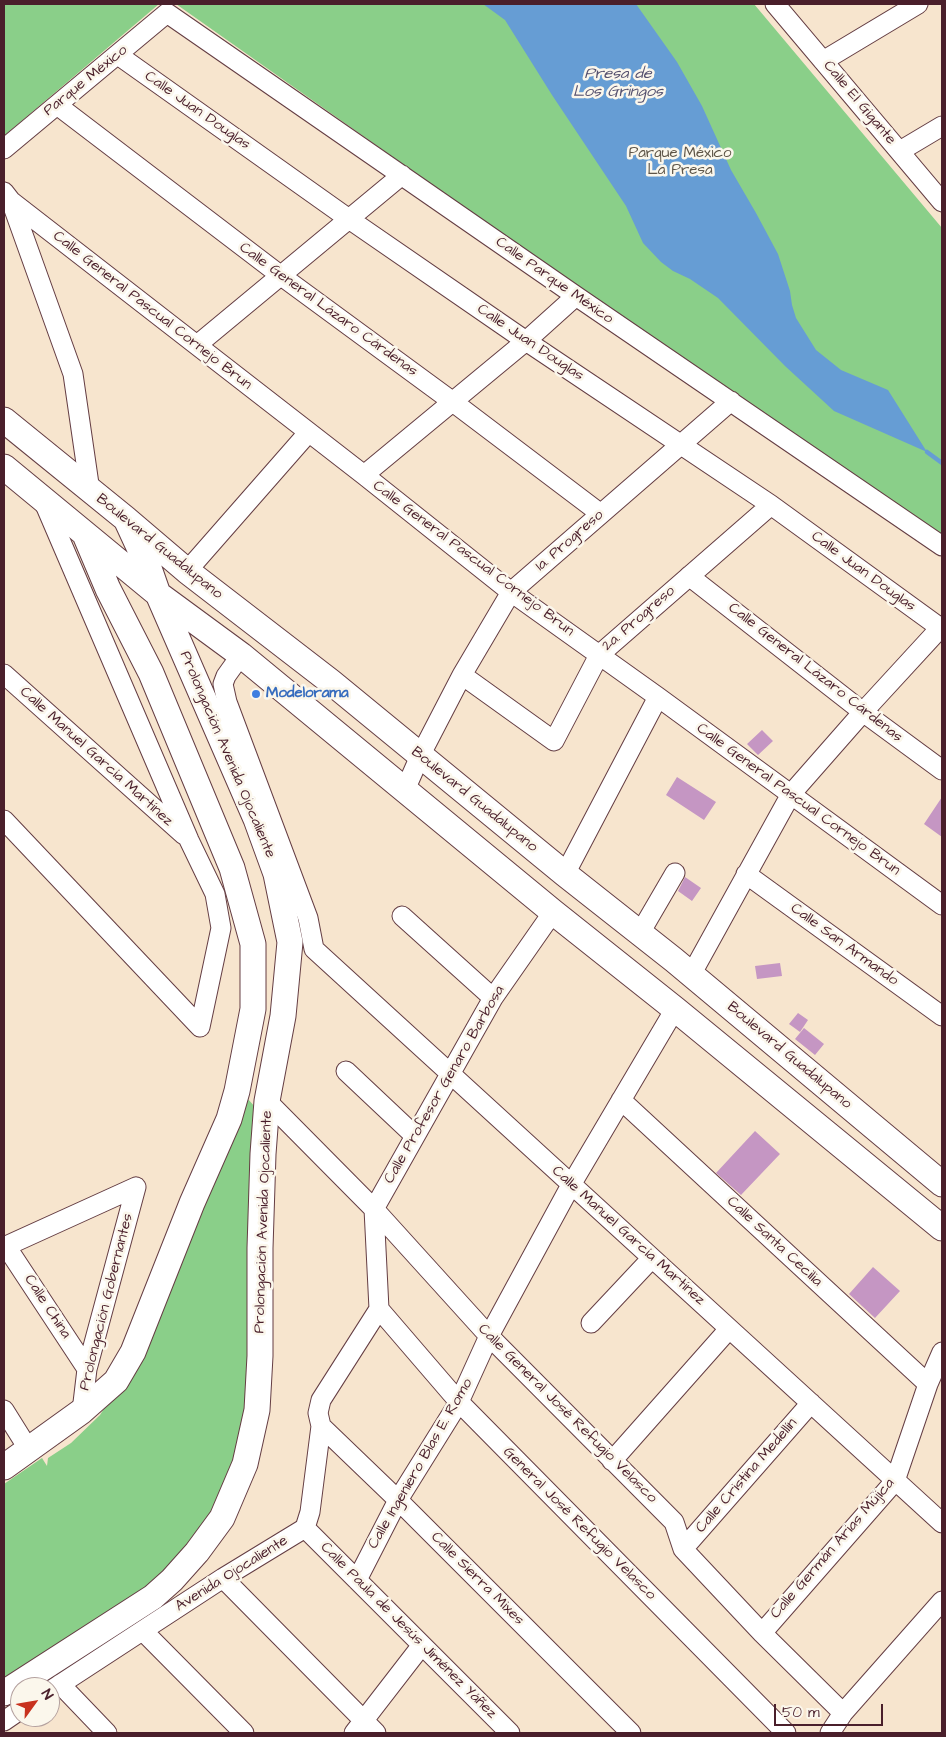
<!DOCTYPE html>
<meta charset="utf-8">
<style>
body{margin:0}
#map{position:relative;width:946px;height:1737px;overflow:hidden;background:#f7e5ce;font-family:"Architects Daughter",sans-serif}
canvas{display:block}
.frame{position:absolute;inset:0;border:5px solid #4a1f2b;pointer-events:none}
.north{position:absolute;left:10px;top:1677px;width:50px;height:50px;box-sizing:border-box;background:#fbf7ec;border:1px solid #b4a19f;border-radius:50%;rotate:58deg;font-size:14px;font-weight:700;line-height:20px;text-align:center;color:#4a1f2b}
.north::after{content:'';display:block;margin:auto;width:18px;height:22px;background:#c8321e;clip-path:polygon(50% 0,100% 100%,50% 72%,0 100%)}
.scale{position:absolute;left:774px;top:1704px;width:109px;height:22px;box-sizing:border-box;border:2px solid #4a1f2b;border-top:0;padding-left:6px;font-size:15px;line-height:18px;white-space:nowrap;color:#4a1f2b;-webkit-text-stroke:4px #fbf7ec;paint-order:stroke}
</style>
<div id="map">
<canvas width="946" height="1737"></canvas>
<div class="frame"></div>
<div class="north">N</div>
<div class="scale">50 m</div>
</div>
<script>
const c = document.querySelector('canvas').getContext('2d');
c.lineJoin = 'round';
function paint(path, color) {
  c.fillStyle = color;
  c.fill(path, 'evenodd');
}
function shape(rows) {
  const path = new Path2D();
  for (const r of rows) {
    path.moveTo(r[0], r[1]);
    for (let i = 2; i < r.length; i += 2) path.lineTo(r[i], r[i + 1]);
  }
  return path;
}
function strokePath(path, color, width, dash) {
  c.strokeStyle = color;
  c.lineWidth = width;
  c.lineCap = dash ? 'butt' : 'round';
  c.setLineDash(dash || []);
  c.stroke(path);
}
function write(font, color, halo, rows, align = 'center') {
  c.font = font + ' "Architects Daughter",sans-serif';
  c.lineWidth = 5;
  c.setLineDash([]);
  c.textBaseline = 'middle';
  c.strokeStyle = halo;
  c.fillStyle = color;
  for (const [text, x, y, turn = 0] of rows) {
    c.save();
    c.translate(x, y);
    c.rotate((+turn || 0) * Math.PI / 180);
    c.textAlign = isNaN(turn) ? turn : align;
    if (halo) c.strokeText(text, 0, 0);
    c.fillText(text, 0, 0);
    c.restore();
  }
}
paint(shape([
 [4,4,159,4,4,136],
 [176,4,754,4,942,228,942,536,526,251],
 [247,1098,256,1108,246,1428,216,1509,169,1574,4,1682,4,1484,42,1458,47,1466,48,1458,71,1443,100,1415,141,1350]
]), '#8acf89');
paint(shape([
 [483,4,636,4,677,62,702,106,731,170,756,213,778,254,790,291,792,305,796,318,816,350,841,370,888,390,927,452,834,411,785,366,718,298,690,279,673,271,661,262,643,243,626,206,552,95,505,20]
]), '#669dd4');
strokePath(shape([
 [927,452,942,463]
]), '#669dd4', 4.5);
paint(shape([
 [762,730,773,741,758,755,747,744],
 [677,777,716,802,704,820,666,795],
 [942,797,942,837,924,824],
 [685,877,701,888,692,901,678,891],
 [780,963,782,976,757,979,755,966],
 [798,1013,808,1020,800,1032,789,1024],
 [804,1028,824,1044,815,1055,795,1039],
 [755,1131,780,1154,741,1195,716,1173],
 [873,1267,900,1291,875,1318,849,1294]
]), '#c596c3');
const minor = shape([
 [775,4,942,202],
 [118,55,349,219,526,341,771,505,942,629],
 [823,61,918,4],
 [57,105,280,275,453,402,601,514],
 [4,149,167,13,576,296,942,546],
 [900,151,942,126],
 [4,192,11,201,364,475,511,592,658,697,942,905],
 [11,201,73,374,90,491],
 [197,345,402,175],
 [364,475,526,341,576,296],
 [43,500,189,840,215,894,221,928,200,1027],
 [187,571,308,433],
 [689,576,863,712,942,770],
 [241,655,226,676,223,684,227,702,308,918,314,949,942,1523],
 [4,674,184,835],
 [462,675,554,741,599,655,771,505],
 [405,790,420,756,462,675,511,592,731,401],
 [4,820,200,1027],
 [565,874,658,697],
 [746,874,942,1016],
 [402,916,493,998],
 [640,933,675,873],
 [691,975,791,794,863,712,942,626],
 [346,1071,415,1136],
 [621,1100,928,1384],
 [267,1101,374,1209,489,1336,674,1522,683,1549,762,1633,843,1713],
 [6,1246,87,1369],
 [4,1247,136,1187],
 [379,1309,459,1402,786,1733],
 [591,1323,652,1258],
 [4,1410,29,1450],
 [82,1411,87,1369,136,1187],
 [321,1426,398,1500,631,1733],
 [612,1461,729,1329],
 [305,1528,510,1733],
 [683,1549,811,1403],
 [223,1578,376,1733],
 [357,1580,398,1500,459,1402,489,1336,571,1185,675,1009],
 [143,1631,244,1733],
 [762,1633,895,1481,928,1384,942,1352],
 [60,1684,107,1733],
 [50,1691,223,1578,305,1528,310,1512,321,1426,318,1413,321,1400,379,1309,374,1209,493,998,553,912],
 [4,1721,20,1710],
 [354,1733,422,1645],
 [830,1733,843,1713,942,1601]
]);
const major = shape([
 [4,420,126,519,187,571,331,682,565,874,674,960,942,1184],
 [4,467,158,594,241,655,553,912,675,1009,942,1228],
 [4,1467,82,1411,116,1381,133,1352,192,1203,229,1119,237,1091,253,1009,253,944,232,868,151,673,108,589,86,537],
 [4,1693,153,1597,172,1580,197,1552,222,1518,245,1464,257,1410,260,1356,260,1248,263,1154,267,1101,283,1016,290,942,276,874,256,819,158,594,150,571,126,519]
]);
strokePath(minor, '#643d43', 21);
strokePath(major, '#643d43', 27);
strokePath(minor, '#fff', 19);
strokePath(major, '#fff', 25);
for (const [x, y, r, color] of [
 [256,694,5,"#3f7fe0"]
]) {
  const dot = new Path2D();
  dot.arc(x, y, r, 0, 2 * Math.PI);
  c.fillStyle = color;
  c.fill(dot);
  strokePath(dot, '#fbf7ec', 2);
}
write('15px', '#4a1f2b', '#fbf7ec', [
 ["Parque México",86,81,-39],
 ["Calle El Gigante",859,103,50],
 ["Calle Juan Douglas",197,111,35],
 ["Calle Parque México",554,281,35],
 ["Calle General Lázaro Cárdenas",328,310,36],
 ["Calle General Pascual Cornejo Brun",152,311,38],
 ["Calle Juan Douglas",530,343,34],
 ["1a. Progreso",570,541,-41],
 ["Boulevard Guadalupano",159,547,39],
 ["Calle General Pascual Cornejo Brun",473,559,37],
 ["Calle Juan Douglas",863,572,36],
 ["2a. Progreso",639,619,-41],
 ["Calle General Lázaro Cárdenas",815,673,38],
 ["Prolongación Avenida Ojocaliente",227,755,67],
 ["Calle Manuel García Martínez",96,757,42],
 ["Boulevard Guadalupano",474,800,39],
 ["Calle General Pascual Cornejo Brun",798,800,36],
 ["Calle San Armando",844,945,36],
 ["Boulevard Guadalupano",789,1056,40],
 ["Calle Profesor Genaro Barbosa",445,1085,-60],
 ["Prolongación Avenida Ojocaliente",264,1222,-88],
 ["Calle Manuel García Martínez",628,1236,42],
 ["Calle Santa Cecilia",774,1242,43],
 ["Prolongación Gobernantes",107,1302,-76],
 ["Calle China",47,1307,57],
 ["Calle General José Refugio Velasco",567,1414,45],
 ["Calle Ingeniero Blas E. Romo",421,1464,-60],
 ["Calle Cristina Medellín",747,1476,-49],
 ["General José Refugio Velasco",579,1524,45],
 ["Calle Germán Arias Mújica",833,1549,-49],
 ["Avenida Ojocaliente",232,1574,-32],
 ["Calle Sierra Mixes",477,1579,45],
 ["Calle Paula de Jesús Jiménez Yáñez",408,1631,45]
]);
write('15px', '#5d5447', '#fbf7ec', [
 ["Parque México",680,154],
 ["La Presa",680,171]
]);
write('bold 15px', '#366cbe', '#fbf7ec', [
 ["Modelorama",266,694]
], 'left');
write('italic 16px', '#55516f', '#fbf7ec', [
 ["Presa de",618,75],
 ["Los Gringos",618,93]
]);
</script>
